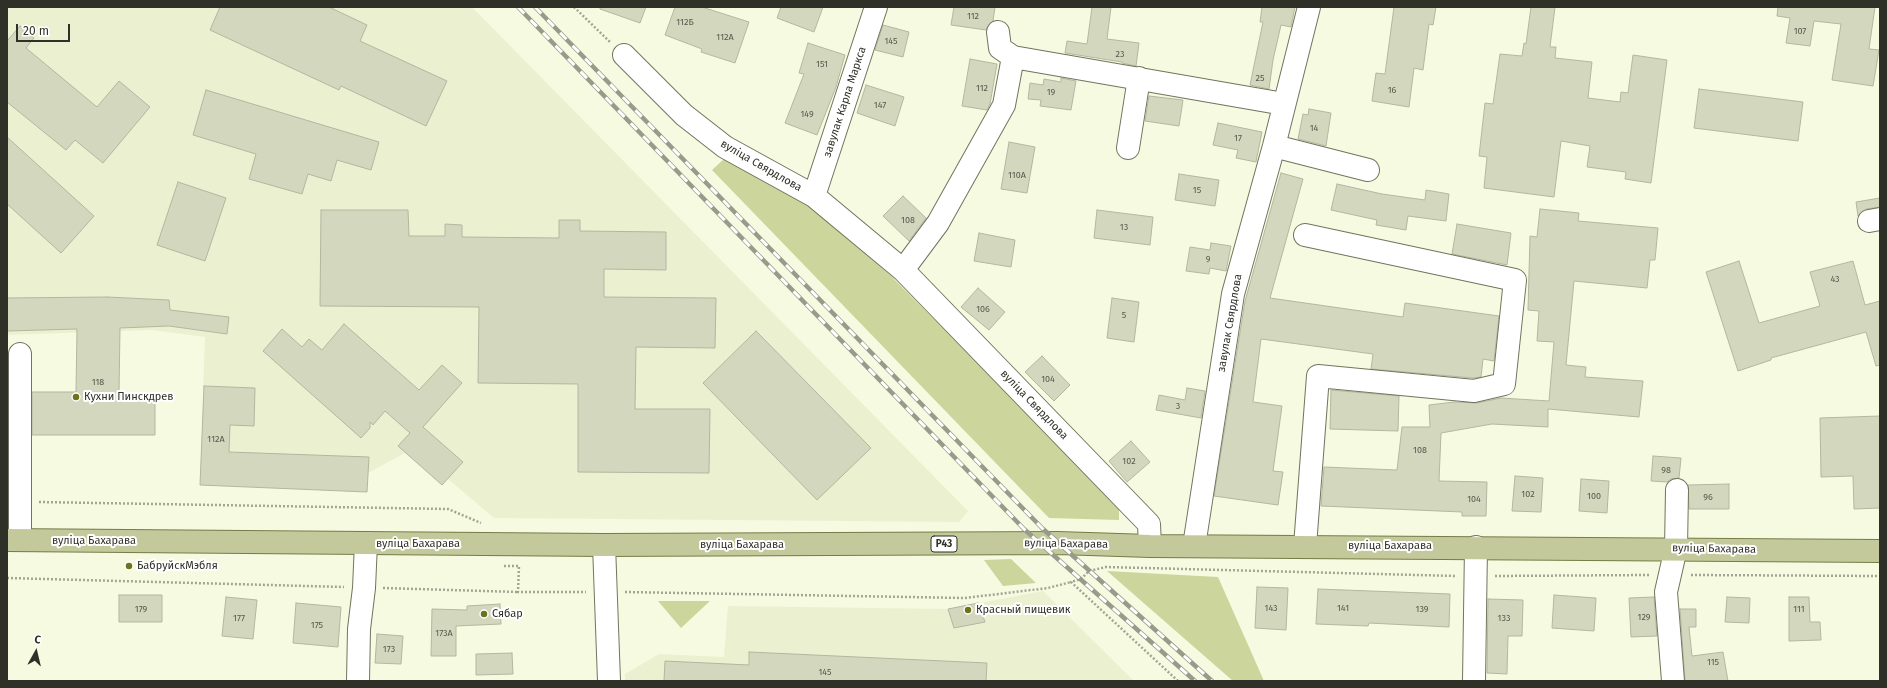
<!DOCTYPE html>
<meta charset="utf-8">
<style>
body{margin:0}
#map{position:relative;width:1887px;height:688px;overflow:hidden;background:#f6fae1;font-family:"Fira Sans",sans-serif}
canvas{display:block}
.frame{position:absolute;inset:0;border:8px solid #2f3027;pointer-events:none}
.north{position:absolute;left:16px;top:632px;width:40px;height:40px;-webkit-text-stroke:3px #fff;paint-order:stroke;rotate:8deg;font-size:11px;font-weight:700;line-height:16px;text-align:center;color:#2f3027}
.north::after{content:'';display:block;margin:auto;width:14px;height:18px;background:#2f3027;clip-path:polygon(50% 0,100% 100%,50% 72%,0 100%)}
.scale{position:absolute;left:16px;top:24px;width:54px;height:18px;box-sizing:border-box;border:2px solid #2f3027;border-top:0;padding-left:5px;font-size:12px;line-height:14px;white-space:nowrap;color:#2f3027;-webkit-text-stroke:3px #fff;paint-order:stroke}
</style>
<div id="map">
<canvas width="1887" height="688"></canvas>
<div class="frame"></div>
<div class="north">С</div>
<div class="scale">20 m</div>
</div>
<script>
const c = document.querySelector('canvas').getContext('2d');
c.lineJoin = 'round';
function paint(path, color) {
  c.fillStyle = color;
  c.fill(path, 'evenodd');
}
function shape(rows) {
  const path = new Path2D();
  for (const r of rows) {
    path.moveTo(r[0], r[1]);
    for (let i = 2; i < r.length; i += 2) path.lineTo(r[i], r[i + 1]);
  }
  return path;
}
function strokePath(path, color, width, dash) {
  c.strokeStyle = color;
  c.lineWidth = width;
  c.lineCap = dash ? 'butt' : 'round';
  c.setLineDash(dash || []);
  c.stroke(path);
}
function write(font, color, halo, rows, align = 'center') {
  c.font = font + ' "Fira Sans",sans-serif';
  c.lineWidth = 4;
  c.setLineDash([]);
  c.textBaseline = 'middle';
  c.strokeStyle = halo;
  c.fillStyle = color;
  for (const [text, x, y, turn = 0] of rows) {
    c.save();
    c.translate(x, y);
    c.rotate((+turn || 0) * Math.PI / 180);
    c.textAlign = isNaN(turn) ? turn : align;
    if (halo) c.strokeText(text, 0, 0);
    c.fillText(text, 0, 0);
    c.restore();
  }
}
paint(shape([
 [7,7,472,7,968,511,959,522,494,518,448,479,442,485,405,453,368,473,367,492,200,485,205,337,152,330,7,335],
 [1043,591,1134,681,625,681,625,674,659,654,724,657,728,606,948,609]
]), '#ebf1d0');
paint(shape([
 [724,159,809,206,891,276,1119,506,1119,520,1049,518,712,170],
 [1011,559,1036,583,1003,586,984,560],
 [1107,571,1218,577,1264,681,1233,681],
 [658,601,710,601,681,628]
]), '#ccd59b');
const building = shape([
 [220,7,329,7,367,25,360,41,447,81,426,126,341,86,339,90,210,30,220,7],
 [600,7,646,7,640,23,600,9,600,7],
 [675,7,702,7,749,22,735,63,701,52,702,49,665,35,675,7],
 [781,7,823,7,814,32,777,18,781,7],
 [954,7,995,7,993,21,987,27,986,30,951,25,954,7],
 [1092,7,1111,7,1107,39,1139,43,1136,66,1122,63,1122,62,1065,53,1067,41,1087,44,1092,7],
 [1262,7,1295,7,1291,27,1281,25,1273,60,1269,89,1250,85,1263,22,1260,22,1262,7],
 [1394,7,1436,7,1433,25,1429,24,1423,70,1414,68,1409,107,1372,101,1376,73,1385,74,1394,7],
 [1531,7,1555,7,1550,47,1556,47,1555,58,1592,62,1588,98,1620,102,1621,92,1628,93,1633,55,1667,60,1651,183,1625,179,1626,172,1587,167,1590,146,1561,141,1554,197,1484,188,1487,157,1479,156,1485,103,1493,104,1500,54,1522,56,1524,43,1526,44,1531,7],
 [1778,7,1875,7,1869,49,1879,50,1873,86,1832,80,1841,24,1814,21,1810,46,1786,43,1790,18,1777,16,1778,7],
 [883,25,909,32,903,57,875,50,883,25],
 [20,26,34,38,26,48,97,107,119,81,150,107,103,163,75,140,66,150,7,102,7,41,20,26],
 [808,43,845,55,836,87,817,135,785,123,804,74,799,73,808,43],
 [970,59,997,64,990,104,987,110,962,106,970,59],
 [1061,78,1076,81,1071,110,1040,106,1041,100,1028,99,1030,83,1043,85,1044,79,1061,82,1061,78],
 [866,85,904,97,895,126,857,113,866,85],
 [1699,89,1803,102,1798,141,1694,128,1699,89],
 [206,90,379,142,371,170,337,160,331,181,308,174,302,194,249,179,256,154,193,135,206,90],
 [1149,96,1183,100,1179,126,1145,121,1149,96],
 [1309,109,1331,113,1326,146,1298,139,1303,114,1308,115,1309,109],
 [1218,123,1262,132,1256,162,1236,158,1238,150,1213,145,1218,123],
 [7,137,94,216,61,253,7,204,7,137],
 [1009,142,1035,147,1027,193,1001,189,1009,142],
 [1281,173,1303,179,1270,298,1403,317,1405,303,1499,316,1494,361,1483,359,1481,377,1473,378,1371,369,1373,354,1261,339,1253,402,1282,406,1273,471,1283,472,1278,505,1214,496,1245,301,1281,173],
 [1179,174,1219,180,1215,206,1175,200,1179,174],
 [178,182,226,198,205,261,157,245,178,182],
 [1337,184,1382,194,1425,200,1426,190,1449,194,1446,221,1408,216,1406,230,1376,225,1377,220,1331,210,1337,184],
 [903,196,926,218,909,241,883,216,903,196],
 [1880,198,1880,207,1866,209,1858,216,1856,202,1880,198],
 [1540,209,1579,213,1578,221,1658,228,1655,260,1650,260,1647,288,1574,281,1566,365,1586,367,1585,377,1643,381,1639,417,1548,409,1548,427,1492,424,1441,433,1439,481,1487,482,1486,516,1462,516,1462,512,1321,506,1324,467,1397,470,1402,427,1430,427,1429,405,1454,402,1477,403,1501,398,1549,401,1554,342,1537,341,1539,311,1528,310,1530,236,1537,237,1540,209],
 [321,210,408,210,409,236,445,236,445,224,462,225,462,237,559,238,559,220,580,220,580,231,666,232,666,270,604,269,604,297,716,298,715,348,636,347,635,409,710,409,709,473,578,472,578,384,478,383,479,307,320,306,321,210],
 [1097,210,1153,217,1150,245,1094,238,1097,210],
 [1457,224,1511,233,1507,265,1452,254,1457,224],
 [979,233,1015,240,1011,267,974,261,979,233],
 [1211,243,1231,246,1226,271,1210,268,1209,274,1186,271,1190,247,1210,250,1211,243],
 [1739,261,1759,323,1820,306,1810,272,1853,261,1865,305,1880,301,1880,365,1876,366,1866,332,1771,358,1771,360,1738,371,1706,272,1739,261],
 [978,288,1005,312,989,330,961,307,978,288],
 [107,297,169,300,170,310,229,317,227,334,169,326,120,328,119,393,155,394,155,435,32,435,32,392,76,392,77,329,7,331,7,298,107,297],
 [1112,298,1139,302,1134,342,1107,338,1112,298],
 [344,324,419,390,442,365,462,383,423,427,463,462,442,485,398,446,410,433,385,411,373,425,370,422,370,428,361,438,263,351,282,329,302,347,309,339,322,350,344,324],
 [756,331,871,448,817,500,703,383,756,331],
 [1042,356,1070,385,1054,401,1025,372,1042,356],
 [204,386,255,388,254,426,230,425,229,452,369,457,367,492,200,485,204,386],
 [1187,388,1205,391,1201,418,1156,410,1159,395,1185,400,1187,388],
 [1331,390,1399,396,1398,431,1330,429,1331,390],
 [1880,416,1880,508,1854,509,1853,476,1821,477,1820,418,1880,416],
 [1131,441,1150,462,1127,482,1109,461,1131,441],
 [1653,456,1681,458,1679,478,1671,479,1667,482,1651,481,1653,456],
 [1515,476,1543,478,1541,512,1512,511,1515,476],
 [1581,479,1609,481,1607,513,1579,511,1581,479],
 [1729,484,1729,509,1689,509,1688,485,1729,484],
 [1257,587,1288,588,1286,630,1255,628,1257,587],
 [1318,589,1450,594,1449,627,1369,623,1368,626,1316,624,1318,589],
 [119,595,162,595,162,622,119,622,119,595],
 [1554,595,1596,598,1594,631,1552,628,1554,595],
 [226,597,257,600,253,639,222,636,226,597],
 [1654,597,1657,636,1631,637,1629,598,1654,597],
 [1727,597,1750,598,1749,623,1725,622,1727,597],
 [1789,597,1809,597,1810,622,1820,622,1821,640,1789,641,1789,597],
 [1488,599,1523,600,1522,636,1508,636,1507,674,1487,673,1488,599],
 [296,603,341,607,338,647,293,643,296,603],
 [978,603,985,622,954,628,948,609,978,603],
 [500,604,501,624,456,626,456,656,431,656,432,609,467,610,467,606,500,604],
 [1680,609,1696,609,1696,627,1689,627,1692,656,1723,652,1728,681,1685,681,1680,609],
 [377,634,403,636,401,664,375,663,377,634],
 [749,652,987,663,986,681,664,681,665,661,749,665,749,652],
 [512,653,513,674,476,675,476,654,512,653]
]);
paint(building, '#d3d7be');
strokePath(building, '#b4b7a0', 1);
const minor = shape([
 [998,32,1000,48,1013,57,1284,104],
 [624,55,684,115,725,147,814,196,903,270,1149,524,1150,546],
 [1274,146,1368,170],
 [1128,148,1139,78],
 [814,196,876,7],
 [1869,221,1880,219],
 [1305,235,1515,280,1504,384,1474,391,1318,376,1305,546],
 [903,270,938,223,1004,105,1013,57],
 [20,354,20,540],
 [604,545,609,681],
 [1194,546,1233,294,1274,146,1309,7],
 [358,681,359,629,364,588,366,543],
 [1474,681,1476,547],
 [1673,681,1666,592,1676,548,1677,490]
]);
const major = shape([
 [7,540,604,545,1058,543,1150,546,1880,551]
]);
strokePath(minor, '#71745e', 24);
strokePath(major, '#757c47', 24);
strokePath(shape([
 [574,7,611,43],
 [39,502,448,509,481,523],
 [504,566,519,566,518,592,586,592],
 [1691,575,1880,576],
 [1495,576,1650,575],
 [7,578,344,587],
 [383,588,518,592],
 [625,592,965,598,1048,588,1071,582],
 [1178,681,1071,582,1081,579,1089,571,1106,567,1456,576]
]), '#a3a593', 2.5, [2, 2]);
strokePath(minor, '#fff', 22);
strokePath(major, '#c3c99b', 22);
const rail = shape([
 [518,7,1024,529,1195,681],
 [535,7,1042,528,1212,681]
]);
strokePath(rail, '#989b89', 4.5);
strokePath(rail, '#fff', 3, [9]);
for (const [x, y, r, color] of [
 [76,397,4,"#6c741e"],
 [129,566,4,"#6c741e"],
 [968,610,4,"#6c741e"],
 [484,614,4,"#6c741e"]
]) {
  const dot = new Path2D();
  dot.arc(x, y, r, 0, 2 * Math.PI);
  c.fillStyle = color;
  c.fill(dot);
  strokePath(dot, '#fff', 1.5);
}
write('9px', '#585a4d', null, [
 ["112",973,16],
 ["112Б",685,22],
 ["107",1800,31],
 ["112А",725,37],
 ["145",891,41],
 ["23",1120,54],
 ["151",822,64],
 ["25",1260,78],
 ["112",982,88],
 ["16",1392,90],
 ["19",1051,92],
 ["147",880,105],
 ["149",807,114],
 ["14",1314,128],
 ["17",1238,138],
 ["110А",1017,175],
 ["15",1197,190],
 ["108",908,220],
 ["13",1124,227],
 ["9",1208,259],
 ["43",1835,279],
 ["106",983,309],
 ["5",1124,315],
 ["104",1048,379],
 ["118",98,382],
 ["3",1178,406],
 ["112А",216,439],
 ["108",1420,450],
 ["102",1129,461],
 ["98",1666,470],
 ["102",1528,494],
 ["100",1594,496],
 ["96",1708,497],
 ["104",1474,499],
 ["143",1271,608],
 ["141",1343,608],
 ["179",141,609],
 ["139",1422,609],
 ["111",1799,609],
 ["129",1644,617],
 ["177",239,618],
 ["133",1504,618],
 ["175",317,625],
 ["173А",444,633],
 ["173",389,649],
 ["115",1713,662],
 ["145",825,672]
]);
for (const [x, y, w] of [
 [944,544,26]
]) {
  const box = new Path2D();
  box.roundRect(x - w / 2, y - 8, w, 16, 3);
  c.fillStyle = '#fff';
  c.fill(box);
  strokePath(box, '#2f3027', 1);
}
write('bold 10px', '#2f3027', null, [
 ["Р43",944,544]
]);
write('11px', '#2f3027', '#fff', [
 ["завулак Карла Маркса",845,102,-72],
 ["вуліца Свярдлова",761,166,30],
 ["завулак Свярдлова",1230,323,-80],
 ["вуліца Свярдлова",1034,405,46],
 ["вуліца Бахарава",94,541],
 ["вуліца Бахарава",418,544],
 ["вуліца Бахарава",1066,544,1],
 ["вуліца Бахарава",742,545],
 ["вуліца Бахарава",1390,546],
 ["вуліца Бахарава",1714,549,1]
]);
write('11px', '#2f3027', '#fff', [
 ["Кухни Пинскдрев",84,397],
 ["БабруйскМэбля",137,566],
 ["Красный пищевик",976,610],
 ["Сябар",492,614]
], 'left');
</script>
